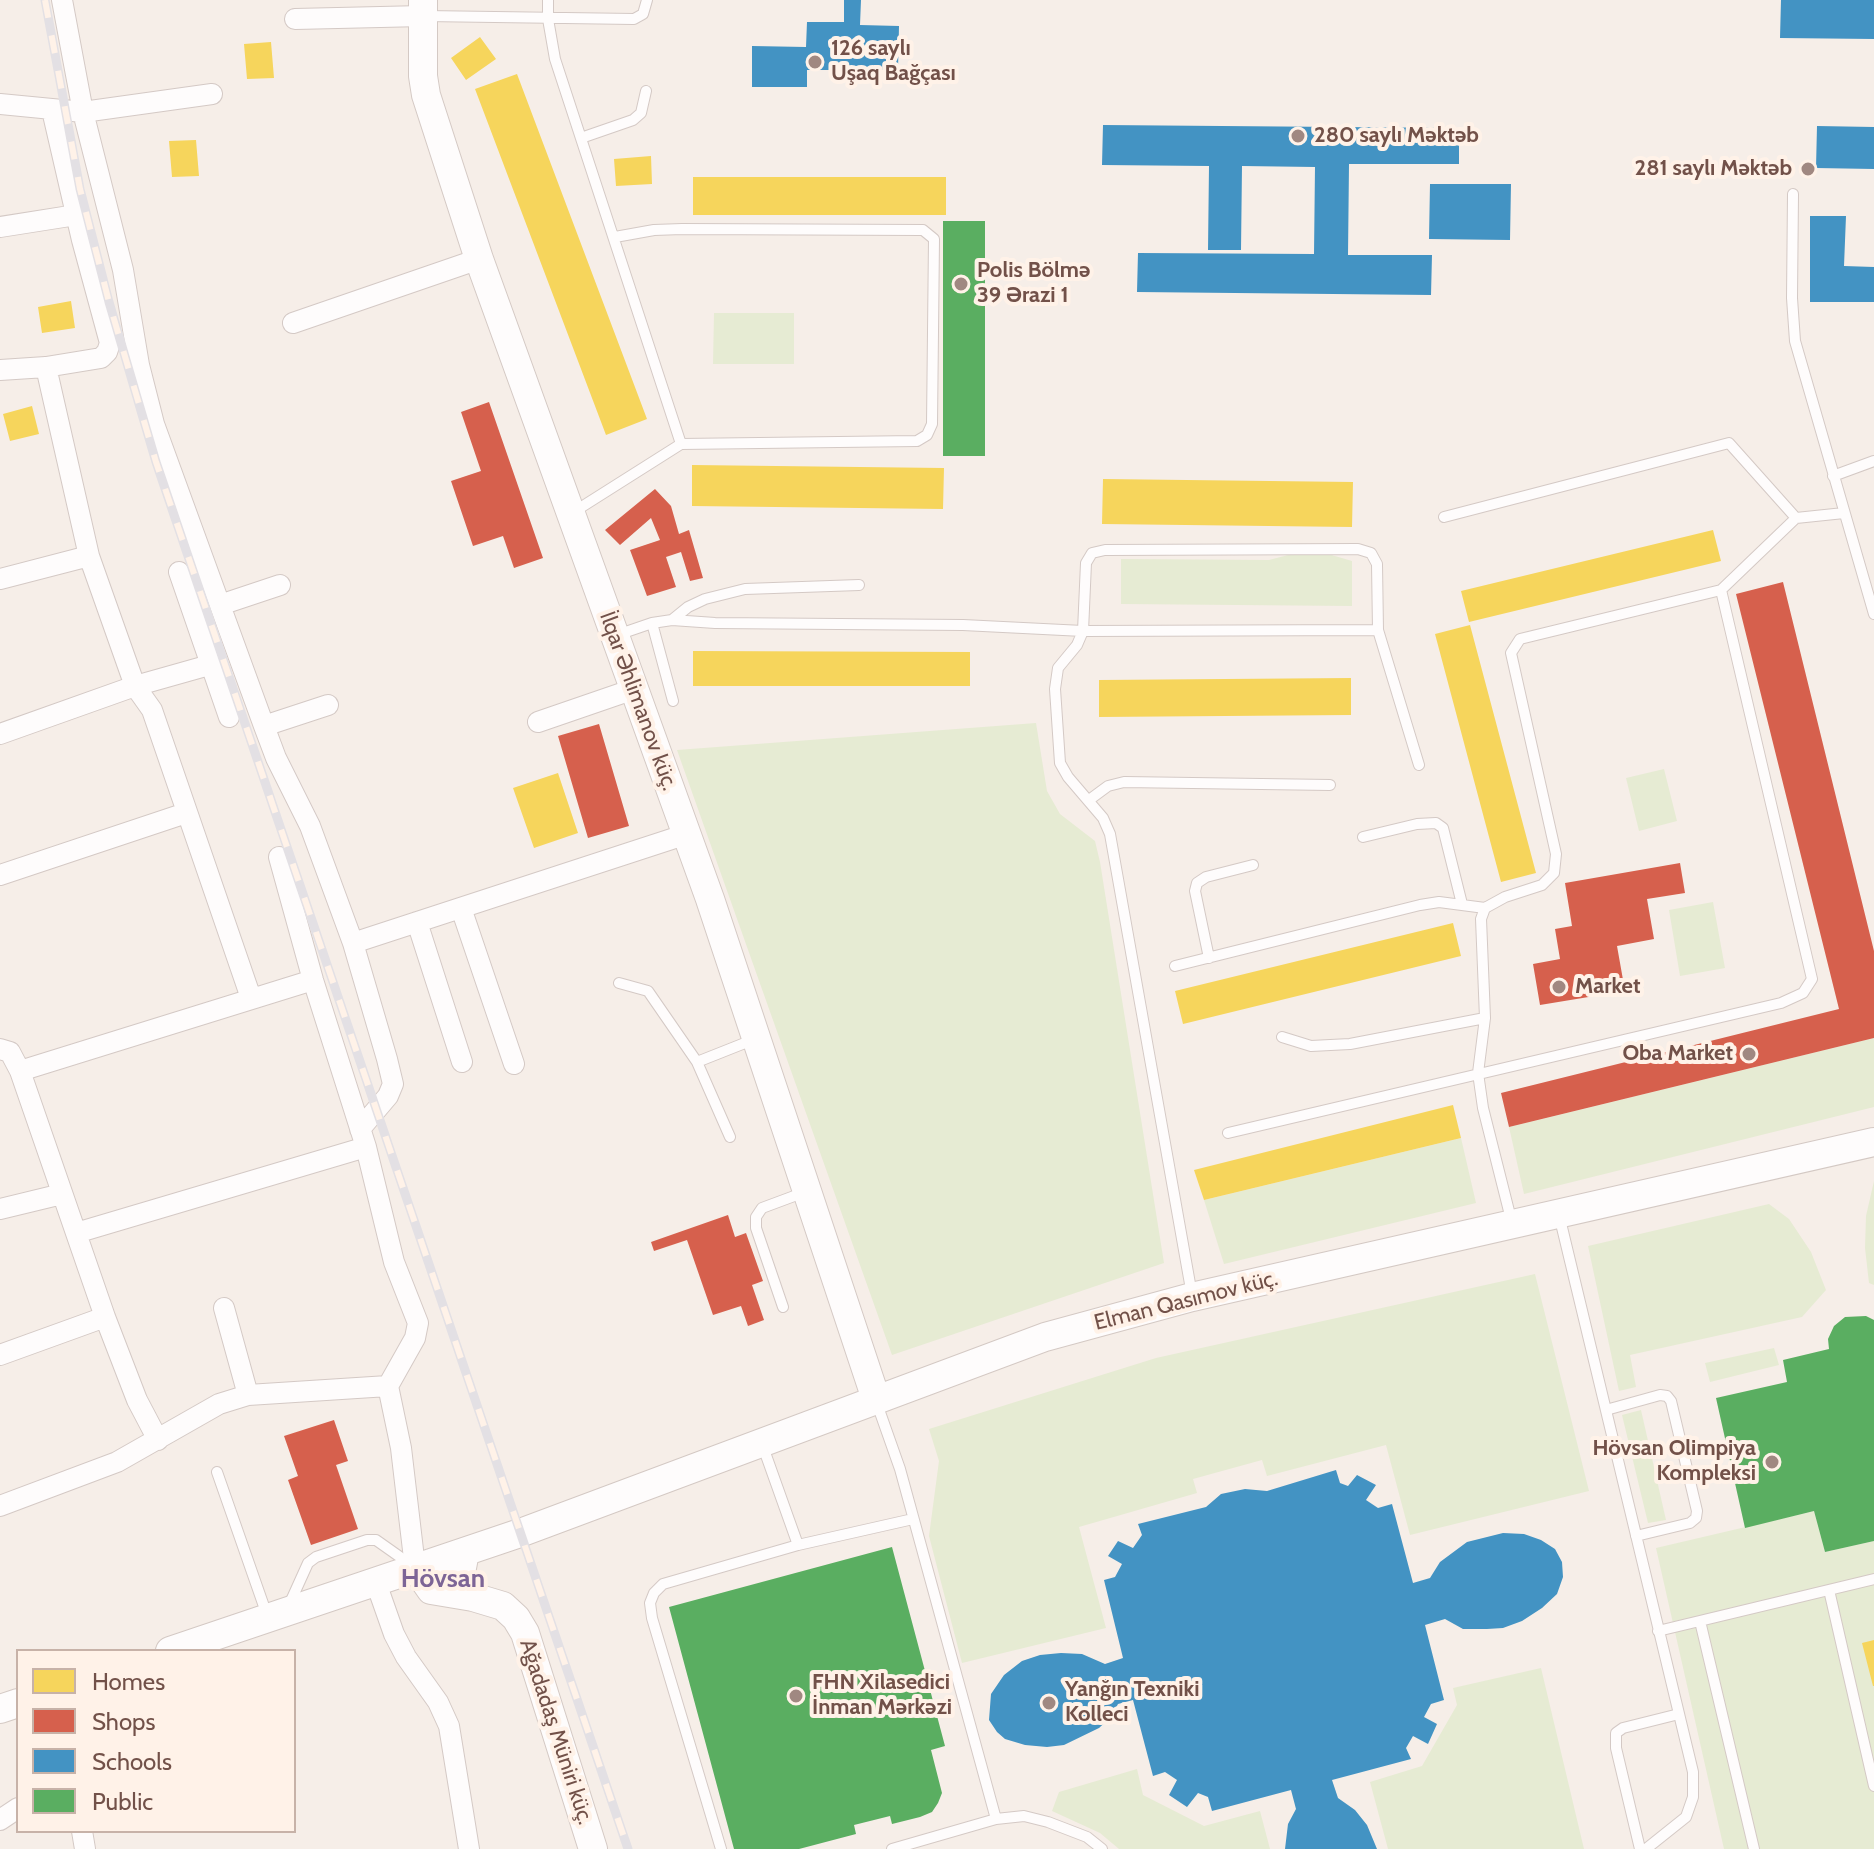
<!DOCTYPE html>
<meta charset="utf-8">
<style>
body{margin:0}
#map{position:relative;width:1874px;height:1849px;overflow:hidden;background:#f6eee8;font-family:Cabin,sans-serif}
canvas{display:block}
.legend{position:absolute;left:16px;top:1649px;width:280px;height:184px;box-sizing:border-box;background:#fff2e8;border:2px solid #c7b2a8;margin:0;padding:10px 14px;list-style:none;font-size:24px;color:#725149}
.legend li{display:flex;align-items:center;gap:16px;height:40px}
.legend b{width:40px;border:2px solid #c7b2a8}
</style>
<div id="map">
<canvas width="1874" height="1849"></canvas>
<ul class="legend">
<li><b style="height:22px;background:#f6d55c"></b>Homes</li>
<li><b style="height:22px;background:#d6604d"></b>Shops</li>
<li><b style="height:22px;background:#4393c3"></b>Schools</li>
<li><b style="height:22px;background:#5aae61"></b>Public</li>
</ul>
</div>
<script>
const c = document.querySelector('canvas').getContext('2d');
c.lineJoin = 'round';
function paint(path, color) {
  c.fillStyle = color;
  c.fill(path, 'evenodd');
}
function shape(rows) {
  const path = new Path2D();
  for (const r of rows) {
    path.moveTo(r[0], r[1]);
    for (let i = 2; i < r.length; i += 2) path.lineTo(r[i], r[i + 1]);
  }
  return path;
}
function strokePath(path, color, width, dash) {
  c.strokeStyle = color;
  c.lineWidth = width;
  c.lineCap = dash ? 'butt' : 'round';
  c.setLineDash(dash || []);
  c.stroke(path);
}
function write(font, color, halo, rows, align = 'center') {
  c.font = font + ' Cabin,sans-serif';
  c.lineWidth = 8;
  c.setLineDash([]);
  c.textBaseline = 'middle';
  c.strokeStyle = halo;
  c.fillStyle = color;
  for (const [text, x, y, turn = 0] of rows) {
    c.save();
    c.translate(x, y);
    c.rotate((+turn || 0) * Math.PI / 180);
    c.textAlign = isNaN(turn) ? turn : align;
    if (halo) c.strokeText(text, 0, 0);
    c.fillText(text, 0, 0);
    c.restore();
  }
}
paint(shape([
 [714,313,794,313,794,364,713,364],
 [1311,549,1352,561,1352,606,1121,604,1121,559,1269,560],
 [1036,723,1047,791,1060,814,1095,841,1100,862,1164,1263,892,1355,677,750],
 [1664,769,1677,821,1639,831,1626,778],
 [1713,902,1725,968,1680,976,1669,910],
 [1874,1038,1874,1107,1524,1194,1509,1127],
 [1461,1138,1476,1203,1224,1264,1204,1200],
 [1874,1181,1874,1285,1869,1283,1865,1248,1866,1216],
 [1769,1204,1789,1219,1811,1252,1826,1290,1802,1317,1630,1355,1636,1387,1619,1391,1588,1246],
 [1535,1274,1589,1491,1410,1535,1386,1445,1267,1476,1262,1460,1193,1479,1197,1493,1079,1527,1106,1628,962,1663,929,1536,939,1461,929,1429,1156,1358],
 [1774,1348,1779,1365,1710,1382,1705,1363],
 [1641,1410,1666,1520,1648,1523,1622,1415],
 [1814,1511,1825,1552,1874,1541,1874,1849,1724,1849,1656,1548],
 [1541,1668,1584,1849,1388,1849,1370,1782,1422,1766,1457,1705,1453,1688],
 [1137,1769,1143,1795,1204,1826,1260,1811,1270,1849,1119,1849,1100,1833,1052,1811,1059,1792]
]), '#e6ebd3');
paint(shape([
 [480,37,496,59,466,80,451,58],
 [271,42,274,78,247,79,244,44],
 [517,74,647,419,606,435,475,89],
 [196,140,199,176,172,177,169,141],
 [651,156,652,184,616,186,614,159],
 [693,177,946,177,946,215,693,215],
 [71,301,75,328,42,333,38,307],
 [32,406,39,434,10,441,3,414],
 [692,465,944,468,943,509,692,506],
 [1103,479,1353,482,1352,527,1102,524],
 [1713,530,1721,561,1469,622,1461,591],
 [1470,625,1536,873,1501,882,1435,634],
 [693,651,970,652,970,686,693,686],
 [1351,678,1351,715,1099,717,1099,680],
 [558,773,578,833,534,848,513,788],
 [1453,923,1461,956,1183,1024,1175,991],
 [1453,1105,1461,1138,1204,1200,1194,1170],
 [1874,1640,1874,1686,1873,1686,1862,1643]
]), '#f6d55c');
paint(shape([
 [489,402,543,558,514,568,503,536,473,546,451,481,481,471,461,412],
 [655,489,671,506,679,534,689,530,703,578,690,581,681,552,666,557,676,587,647,596,630,550,660,540,651,518,620,545,605,530],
 [1783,582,1874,951,1874,1038,1509,1127,1501,1093,1839,1009,1736,594],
 [599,724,629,826,588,838,558,736],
 [1680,863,1685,893,1647,899,1654,939,1617,946,1625,991,1540,1005,1533,964,1560,959,1555,929,1572,926,1565,883],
 [728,1215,735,1237,746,1233,763,1281,752,1285,764,1320,748,1326,741,1306,713,1315,687,1240,654,1251,651,1242],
 [334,1420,348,1461,336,1465,358,1529,311,1545,288,1480,298,1476,284,1436]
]), '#d6604d');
paint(shape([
 [844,0,861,0,860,25,899,26,898,70,807,70,807,87,752,87,752,46,806,47,807,22,844,22],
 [1781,0,1874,0,1874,39,1780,38],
 [1103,125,1459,128,1459,164,1349,164,1348,255,1432,255,1431,295,1137,292,1138,253,1314,254,1315,167,1242,166,1241,250,1208,250,1209,166,1102,165],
 [1817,126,1874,127,1874,169,1816,168],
 [1430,184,1511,184,1510,240,1429,239],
 [1810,216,1846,216,1844,266,1874,267,1874,302,1810,302],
 [1336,1470,1340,1483,1348,1486,1357,1475,1376,1485,1366,1500,1378,1508,1392,1504,1413,1583,1430,1578,1440,1562,1467,1542,1503,1533,1524,1534,1541,1540,1555,1549,1562,1562,1563,1577,1557,1594,1542,1608,1522,1621,1503,1628,1487,1629,1463,1629,1445,1619,1425,1625,1444,1700,1431,1704,1424,1717,1437,1724,1428,1744,1413,1736,1406,1748,1411,1759,1332,1780,1338,1798,1355,1810,1367,1825,1377,1849,1285,1849,1288,1824,1296,1809,1291,1790,1212,1811,1208,1797,1198,1793,1187,1807,1169,1795,1177,1780,1165,1772,1153,1776,1133,1700,1118,1704,1111,1717,1099,1728,1064,1745,1047,1747,1025,1745,1005,1739,997,1732,989,1720,991,1694,1004,1675,1022,1661,1040,1655,1061,1653,1082,1654,1105,1664,1123,1658,1104,1580,1115,1577,1122,1564,1108,1556,1118,1541,1133,1548,1142,1535,1138,1524,1206,1507,1221,1494,1245,1489,1267,1491]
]), '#4393c3');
paint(shape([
 [943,221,985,221,985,456,943,456],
 [1866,1316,1874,1320,1874,1541,1825,1552,1814,1511,1745,1528,1716,1398,1787,1382,1783,1360,1829,1349,1828,1339,1834,1326,1845,1317],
 [892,1547,945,1746,931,1750,942,1793,938,1803,932,1812,920,1817,892,1824,890,1816,854,1825,856,1834,799,1849,734,1849,669,1607]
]), '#5aae61');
const lane = shape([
 [548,0,548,19,555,59,681,444,572,513],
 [425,16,634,19,643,14,647,0],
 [581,138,633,120,641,113,646,91],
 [1793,194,1792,298,1795,341,1874,614],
 [615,237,654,230,682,229,923,230,934,239,932,424,927,435,917,441,681,444],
 [1833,476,1874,461],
 [1444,517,1729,443,1796,518,1844,513],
 [672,620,688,607,705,599,745,589,859,585],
 [652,623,673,701],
 [1378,630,1419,765],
 [617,635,652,623,672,620,715,623,963,625,1083,631,1378,630,1377,564,1371,553,1358,549,1105,550,1092,553,1086,563,1083,631,1077,645,1058,668,1055,689,1060,763,1068,777,1103,818,1110,834,1192,1295],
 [1089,800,1108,786,1124,782,1330,785],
 [1363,837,1417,824,1436,823,1443,828,1462,904],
 [1485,908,1481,919,1485,1018,1478,1073,1483,1108,1512,1223],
 [1209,958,1195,891,1197,883,1206,877,1253,865],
 [1175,966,1420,905,1439,902,1485,908,1505,897,1542,885,1554,873,1556,854,1511,653,1520,639,1721,590,1796,518],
 [619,983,648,991,697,1062,730,1137],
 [1282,1037,1311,1046,1350,1044,1485,1018],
 [697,1062,755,1039],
 [1228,1133,1781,1003,1803,993,1812,979,1721,590],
 [1559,1215,1693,1772,1693,1797,1686,1817,1646,1849],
 [783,1307,756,1228,756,1217,762,1208,805,1192],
 [876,1401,900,1469,996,1819,1024,1816,1048,1822,1087,1837,1102,1849],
 [1606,1410,1660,1395,1667,1396,1671,1401,1697,1511,1696,1518,1690,1523,1636,1536],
 [762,1444,798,1545],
 [217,1472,267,1615],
 [1829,1590,1874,1786],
 [289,1605,308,1563,316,1557,367,1540,376,1540,410,1564],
 [1700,1621,1754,1849],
 [1658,1631,1874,1579],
 [721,1849,652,1618,650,1603,654,1593,663,1584,798,1545,913,1519],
 [892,1849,996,1819],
 [1640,1849,1616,1748,1616,1733,1623,1728,1679,1714]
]);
const street = shape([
 [62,0,83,112,123,270,139,365,154,424,264,726,276,758,310,826,353,943,387,1059,393,1084,388,1096,360,1129],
 [295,19,423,16],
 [0,104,83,112,212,94],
 [0,227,76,215],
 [293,323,479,259],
 [46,367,89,556,135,686,152,710,251,998],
 [0,370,46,367,101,358,107,352,110,343,82,240,52,110],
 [179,572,229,717],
 [0,579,89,556],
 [220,605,280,585],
 [538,722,634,689],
 [264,726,328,705],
 [0,734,135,686,213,664],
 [279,857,313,980,366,1147,394,1262,418,1323,415,1338,388,1386,401,1448,415,1567],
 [0,875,186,813],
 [461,908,514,1064],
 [417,922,462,1062],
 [353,943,687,834],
 [0,1049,10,1052,20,1071,105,1317,137,1400,158,1440],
 [20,1071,313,980],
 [0,1209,62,1194],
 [76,1233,366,1147],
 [224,1308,248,1395],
 [0,1355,105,1317],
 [0,1506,117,1462,219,1404,248,1395,388,1386],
 [375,1580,394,1634,406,1657,438,1702,449,1726,469,1849],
 [0,1820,18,1808],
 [82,1831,85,1849]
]);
const secondary = shape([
 [423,0,423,76,426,95,479,259,710,899,876,1399],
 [415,1567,431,1590,473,1597,461,1573,465,1552],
 [473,1597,503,1606,516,1618,525,1633,593,1849],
 [170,1651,520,1533,1045,1337,1192,1297,1874,1142],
 [0,1709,18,1703]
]);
strokePath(lane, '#d4c9c5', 12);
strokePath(street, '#d4c9c5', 22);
strokePath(secondary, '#d4c9c4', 30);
strokePath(lane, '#fefcfc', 10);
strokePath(street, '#fefcfc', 20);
strokePath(secondary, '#fefcfc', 28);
const rail = shape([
 [45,0,80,189,109,302,156,462,628,1849]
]);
strokePath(rail, '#e3e0e4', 9);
strokePath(rail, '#fff2e8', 6, [18]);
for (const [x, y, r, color] of [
 [815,62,8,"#a08881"],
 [1298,136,8,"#a08881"],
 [1808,169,8,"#a08881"],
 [961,284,8,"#a08881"],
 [1559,987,8,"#a08881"],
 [1749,1054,8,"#a08881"],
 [1772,1462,8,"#a08881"],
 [796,1696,8,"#a08881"],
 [1049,1703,8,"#a08881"]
]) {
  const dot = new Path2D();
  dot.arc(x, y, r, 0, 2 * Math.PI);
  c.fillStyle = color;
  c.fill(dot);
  strokePath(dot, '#fff2e8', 3);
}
write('bold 22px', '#725149', '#fff2e8', [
 ["126 saylı",831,49],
 ["Uşaq Bağçası",831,74],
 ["280 saylı Məktəb",1314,136],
 ["281 saylı Məktəb",1792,169,"right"],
 ["Polis Bölmə",977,271],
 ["39 Ərazi 1",977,296],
 ["Market",1575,987],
 ["Oba Market",1733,1054,"right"],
 ["Hövsan Olimpiya",1756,1449,"right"],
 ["Kompleksi",1756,1474,"right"],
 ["FHN Xilasedici",812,1683],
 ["İnman Mərkəzi",812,1708],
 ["Yanğın Texniki",1065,1690],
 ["Kolleci",1065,1715]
], 'left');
write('22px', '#725149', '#fff2e8', [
 ["İlqar Əhlimanov küç.",638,701,70],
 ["Elman Qasımov küç.",1186,1301,-14],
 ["Ağadadaş Müniri küç.",556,1732,72]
]);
write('bold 26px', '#7d6596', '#fff2e8', [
 ["Hövsan",443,1579]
]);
</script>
